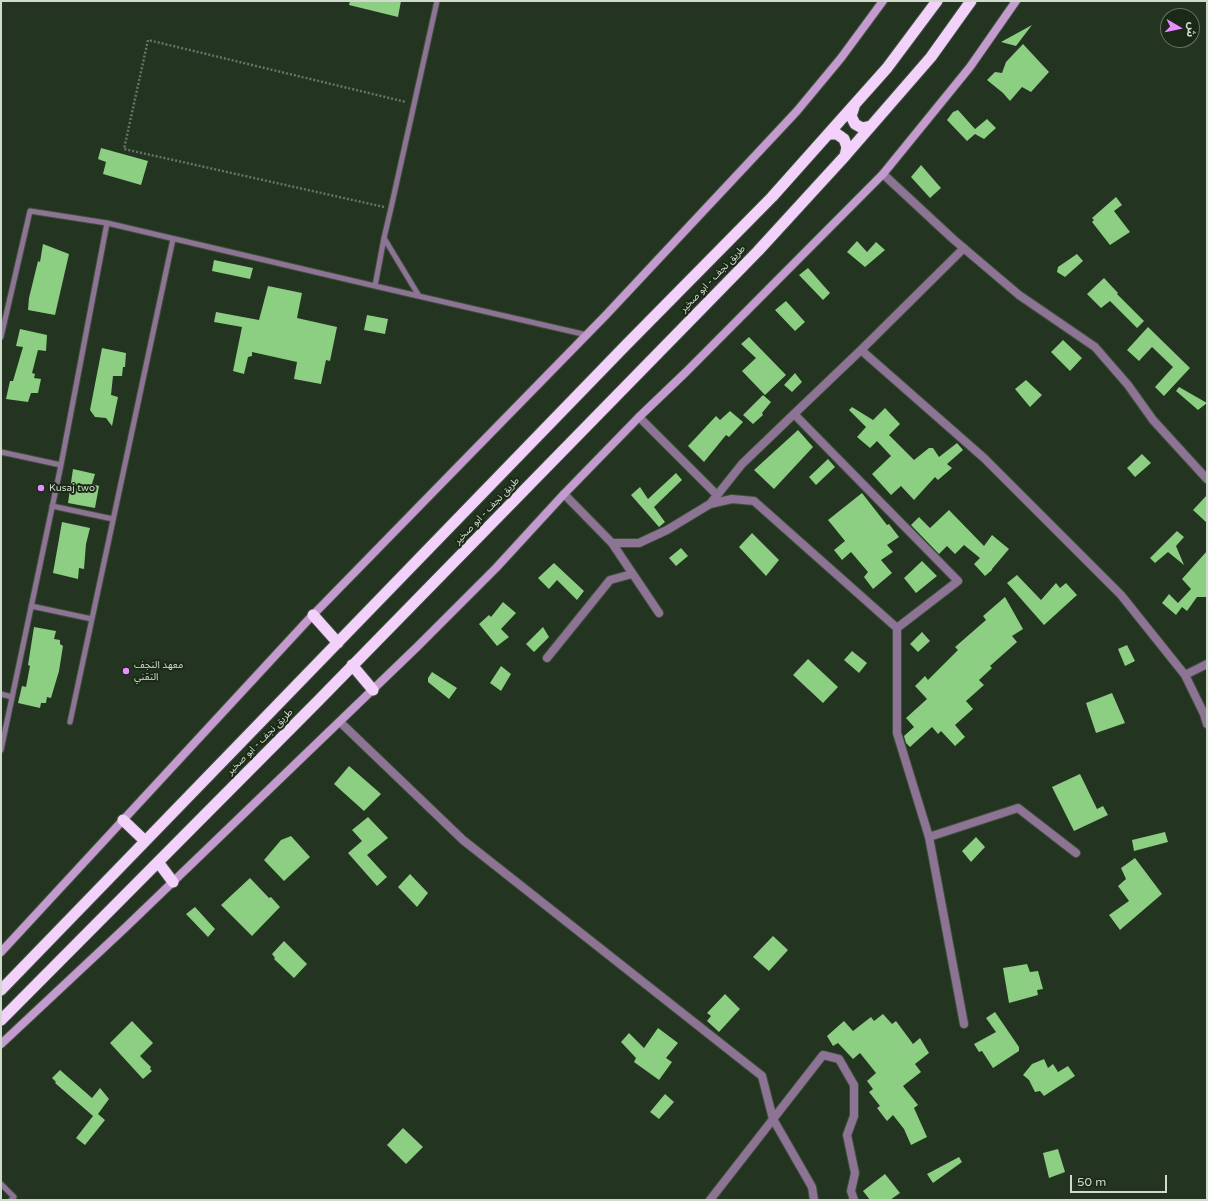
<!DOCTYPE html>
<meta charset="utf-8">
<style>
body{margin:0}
#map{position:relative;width:1208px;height:1201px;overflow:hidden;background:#233421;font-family:"Varela Round","Noto Sans Arabic",sans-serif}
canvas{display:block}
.frame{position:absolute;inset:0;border:2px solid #d0dbce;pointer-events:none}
.north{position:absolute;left:1160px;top:8px;width:40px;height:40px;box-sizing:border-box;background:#1a2a17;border:1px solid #637160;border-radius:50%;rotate:99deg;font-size:11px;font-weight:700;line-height:16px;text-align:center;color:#d0dbce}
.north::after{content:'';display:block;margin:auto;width:14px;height:18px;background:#e88eff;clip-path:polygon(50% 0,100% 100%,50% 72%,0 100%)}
.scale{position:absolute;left:1070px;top:1175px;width:97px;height:18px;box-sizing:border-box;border:2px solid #d0dbce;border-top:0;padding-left:5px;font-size:12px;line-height:14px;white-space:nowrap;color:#d0dbce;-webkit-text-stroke:3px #1a2a17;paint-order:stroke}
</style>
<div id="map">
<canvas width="1208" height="1201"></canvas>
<div class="frame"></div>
<div class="north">ش</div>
<div class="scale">50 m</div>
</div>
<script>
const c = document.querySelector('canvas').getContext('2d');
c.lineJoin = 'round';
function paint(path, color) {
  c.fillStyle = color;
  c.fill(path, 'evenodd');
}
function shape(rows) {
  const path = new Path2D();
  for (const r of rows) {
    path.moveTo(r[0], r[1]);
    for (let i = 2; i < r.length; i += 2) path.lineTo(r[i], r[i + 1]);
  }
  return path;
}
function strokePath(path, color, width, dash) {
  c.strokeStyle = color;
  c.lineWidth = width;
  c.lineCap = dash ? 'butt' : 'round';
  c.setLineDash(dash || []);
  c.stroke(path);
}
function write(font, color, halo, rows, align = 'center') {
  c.font = font + ' "Varela Round","Noto Sans Arabic",sans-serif';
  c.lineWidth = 4;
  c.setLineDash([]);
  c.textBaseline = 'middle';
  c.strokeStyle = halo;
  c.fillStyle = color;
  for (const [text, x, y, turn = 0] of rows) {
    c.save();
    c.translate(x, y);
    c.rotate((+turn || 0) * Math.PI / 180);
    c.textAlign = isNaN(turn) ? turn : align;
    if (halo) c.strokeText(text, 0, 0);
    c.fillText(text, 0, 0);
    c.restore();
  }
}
paint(shape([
 [350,1,401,1,398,17,349,5],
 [1032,25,1016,46,1001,42],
 [1023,44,1049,72,1031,92,1022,87,1010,101,1003,93,987,80,995,72,1002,73,1006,62],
 [958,110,975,129,987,119,996,128,984,139,975,134,967,141,947,120,953,112],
 [101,148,148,161,141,185,103,174,106,162,98,159],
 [921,165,941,188,930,198,911,177],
 [1116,197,1122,205,1114,211,1130,232,1110,245,1092,222,1094,220,1092,218],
 [857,241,867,252,876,242,885,250,865,267,847,252],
 [43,244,69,254,55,315,28,310,29,298,38,261,40,262],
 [1077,254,1083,261,1065,277,1057,272,1058,267],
 [214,260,253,268,250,279,212,271],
 [808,268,830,293,823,300,799,275],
 [1104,278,1118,293,1117,294,1144,321,1137,328,1110,301,1101,308,1087,294],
 [268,286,302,293,297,318,337,327,330,361,326,360,321,384,294,379,297,362,252,352,252,356,248,357,244,374,233,371,242,327,214,322,216,312,259,320],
 [786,301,805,322,795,331,775,310],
 [367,315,388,319,385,334,364,330],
 [1148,327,1190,368,1164,396,1155,387,1173,367,1152,347,1139,361,1127,350],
 [20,329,47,335,46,351,38,350,32,373,35,374,34,378,41,379,38,393,31,393,28,402,6,399,10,381,13,381,23,347,16,346],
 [749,337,786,375,765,395,742,371,756,358,741,344],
 [1063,340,1082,358,1070,371,1051,352],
 [102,348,126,353,125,367,123,367,122,376,113,376,111,395,118,397,112,426,106,418,95,417,90,410],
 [795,373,802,382,792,392,784,385],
 [1026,380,1042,395,1030,407,1015,389],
 [1179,387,1207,403,1198,410,1176,391],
 [763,395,771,402,762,413,763,415,753,424,743,415],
 [852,407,873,420,885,408,900,424,889,435,914,460,929,448,933,448,939,457,957,443,963,450,947,464,952,468,938,480,935,477,914,500,901,486,891,495,872,474,891,456,877,441,870,448,857,437,866,427,849,410],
 [730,411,743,422,729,437,726,435,704,462,688,446,716,416,720,420],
 [798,430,813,447,774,489,754,470],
 [1142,454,1151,463,1135,477,1127,468],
 [828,459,835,467,816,485,809,477],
 [73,469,95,474,92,484,99,486,95,508,68,503],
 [676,473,682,480,654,507,665,522,659,527,631,495,640,487,648,499],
 [862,493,887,525,889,524,899,537,887,545,893,552,881,560,892,573,873,589,864,577,868,572,851,552,842,560,834,550,845,541,828,520],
 [1207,495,1207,523,1193,510],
 [949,510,984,546,992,535,1009,549,992,569,992,570,985,576,974,564,980,558,964,545,955,554,947,546,939,554,911,525,919,517,930,528],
 [62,522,90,528,86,544,84,569,79,568,78,579,53,573],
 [1177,531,1184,537,1176,546,1184,565,1168,552,1155,563,1150,558],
 [752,533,779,560,766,576,739,547],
 [681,548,688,556,676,566,669,558],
 [1207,551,1207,597,1197,597,1187,611,1182,607,1176,615,1162,603,1169,594,1178,603,1191,589,1182,579],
 [922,561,937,576,916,593,904,578],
 [554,563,584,591,577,600,557,580,549,589,538,578],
 [1017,575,1041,600,1056,583,1060,588,1066,583,1077,595,1044,625,1007,583],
 [1005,597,1023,629,1012,636,1017,642,990,666,992,668,979,680,984,685,966,701,973,709,955,725,965,737,955,746,941,731,938,734,932,727,910,747,906,743,904,736,914,727,906,718,927,699,915,686,925,676,928,680,958,650,955,647,986,620,983,616],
 [503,602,516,613,501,629,509,637,497,646,479,624,489,615,491,617],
 [34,627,56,631,54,639,60,640,60,644,63,646,59,671,51,698,47,697,46,703,41,703,40,708,18,703,22,686,26,687,30,666,28,665],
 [543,627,549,637,534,652,526,644],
 [922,632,930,641,918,652,910,644],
 [1127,645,1135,661,1125,666,1118,649],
 [852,651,867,663,859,673,844,660],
 [808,659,838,687,823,703,793,675],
 [501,666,511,674,501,691,490,683],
 [432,672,457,688,449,699,428,682,428,678],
 [1112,693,1125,723,1096,733,1086,703],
 [349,766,381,794,364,811,334,784],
 [1080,774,1097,809,1103,806,1108,815,1074,831,1052,787],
 [368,817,388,838,367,855,387,877,377,886,348,853,362,841,352,830],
 [1165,832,1168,842,1134,851,1132,840],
 [291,836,310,857,284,881,264,860,281,840],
 [976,837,985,847,971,862,962,851],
 [1135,858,1162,894,1120,930,1109,915,1129,901,1118,886,1126,879,1121,868],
 [410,874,428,893,417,907,398,887],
 [250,878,269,898,271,897,280,907,252,936,221,905],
 [195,907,215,929,208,937,186,914],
 [773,936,788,950,769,971,753,957],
 [284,941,307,964,294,978,274,959,275,958,272,954],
 [1027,964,1030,972,1038,971,1043,989,1037,990,1038,995,1009,1003,1003,968],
 [725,994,740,1009,719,1032,707,1021,711,1016,707,1013],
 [995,1012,1019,1047,1019,1051,993,1068,982,1051,979,1052,974,1044,996,1032,986,1018],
 [883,1014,892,1024,896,1021,913,1044,920,1038,929,1053,915,1064,921,1072,903,1086,918,1105,914,1108,927,1137,911,1145,904,1129,893,1115,887,1121,877,1108,880,1106,869,1092,873,1089,867,1081,876,1073,860,1053,853,1059,838,1043,833,1046,827,1036,844,1021,853,1031,871,1017,874,1021],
 [132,1021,153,1043,140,1056,151,1067,150,1069,152,1071,143,1079,110,1043],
 [658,1028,678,1043,666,1058,672,1062,659,1080,634,1062,636,1058,621,1042,629,1033,644,1048],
 [1044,1059,1048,1068,1053,1064,1058,1072,1068,1066,1075,1076,1044,1096,1040,1091,1035,1092,1029,1080,1023,1075,1032,1064],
 [60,1070,92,1098,100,1088,109,1099,98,1114,105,1120,85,1145,76,1138,93,1116,55,1083,56,1082,52,1078],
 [665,1094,674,1102,659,1119,650,1112],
 [403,1128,423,1147,406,1164,387,1145],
 [1058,1149,1065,1172,1049,1178,1043,1153],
 [959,1157,962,1162,933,1183,927,1174],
 [885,1174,900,1193,890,1200,870,1200,863,1191]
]), '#8cce82');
const service = shape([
 [437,1,391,208,384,238,375,286,587,335],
 [384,238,419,296],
 [1,337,30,211,107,223,375,286],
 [1,452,61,465],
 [52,506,113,519],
 [31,606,92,619],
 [1,694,12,697],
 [70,722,173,239],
 [1,750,61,465,107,223],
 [1,1184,14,1197,11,1200]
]);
const minor = shape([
 [883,174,953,239,1019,295,1095,347,1128,385,1153,420,1207,479],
 [861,350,984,458,1121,595,1185,675,1204,714,1207,724],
 [639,417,717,495],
 [564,494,612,543,639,543,667,530,710,504,732,499,754,501,897,628,897,733,929,837,964,1024],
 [710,504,742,464,794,414],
 [612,543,659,613],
 [897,628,958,581,794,414,861,350,964,248],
 [547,658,610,580,632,574],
 [1185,675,1207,664],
 [340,722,463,840,762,1076,773,1119,812,1187,814,1200],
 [929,837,1018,808,1076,853],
 [710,1200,823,1055,839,1059,854,1085,854,1116,847,1135,855,1173,851,1191,854,1200]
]);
const secondary = shape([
 [1,952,309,619,606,315,797,111,841,58,883,1],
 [1,1044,126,927,417,647,496,568,564,494,639,417,686,372,883,174,970,67,1016,1]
]);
const trunk = shape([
 [854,107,851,116,855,124,862,128,871,126],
 [828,134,837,134,844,139,847,147,845,156],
 [313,615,338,643],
 [352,665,373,690],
 [123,820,145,841],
 [158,862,173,882],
 [1,990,626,345,772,197,887,68,937,1],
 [1,1020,318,701,758,251,845,156,931,57,971,1]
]);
strokePath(service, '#3f4f3d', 7);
strokePath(minor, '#3f4f3d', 10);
strokePath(secondary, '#3f4f3d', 10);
strokePath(trunk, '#3f4f3d', 13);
strokePath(shape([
 [384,207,124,149,148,40,406,102]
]), '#667564', 2.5, [2, 2]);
strokePath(service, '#8e7494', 5);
strokePath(minor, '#8e7494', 8);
strokePath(secondary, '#c49bce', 8);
strokePath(trunk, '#f2d2fa', 11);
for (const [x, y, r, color] of [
 [41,488,4,"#e88eff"],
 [126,671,4,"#e88eff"]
]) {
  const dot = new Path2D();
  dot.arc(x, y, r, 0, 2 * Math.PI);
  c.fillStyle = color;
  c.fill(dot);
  strokePath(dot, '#1a2a17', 1.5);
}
write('10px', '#d0dbce', '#1a2a17', [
 ["طريق نجف - ابو صخير",713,279,-46],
 ["طريق نجف - ابو صخير",487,511,-46],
 ["طريق نجف - ابو صخير",260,742,-45]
]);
write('10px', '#d0dbce', '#1a2a17', [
 ["Kusaj two",49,488],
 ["معهد النجف",134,665],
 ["التقني",134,677]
], 'left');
</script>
